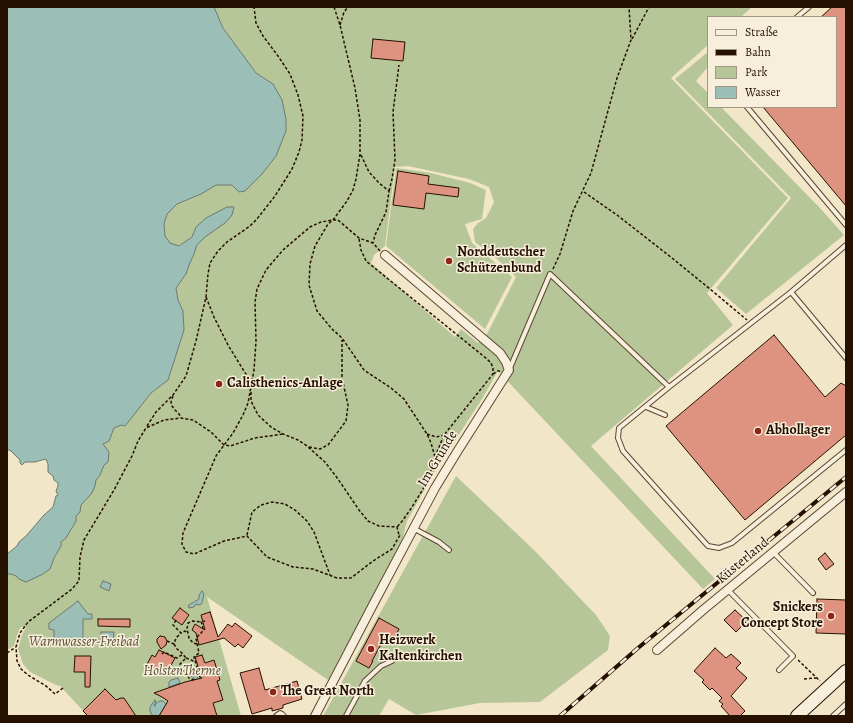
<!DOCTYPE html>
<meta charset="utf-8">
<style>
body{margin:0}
#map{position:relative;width:853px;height:723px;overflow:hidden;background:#f2e6c9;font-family:Alegreya,serif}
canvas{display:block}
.frame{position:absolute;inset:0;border:8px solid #261000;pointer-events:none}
.legend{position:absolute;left:707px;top:16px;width:130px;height:92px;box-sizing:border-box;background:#f7efdc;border:1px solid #a39684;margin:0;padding:5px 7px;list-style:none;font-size:12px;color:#261000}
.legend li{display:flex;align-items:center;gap:8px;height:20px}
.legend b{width:20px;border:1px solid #a39684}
</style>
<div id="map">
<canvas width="853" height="723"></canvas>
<div class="frame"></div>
<ul class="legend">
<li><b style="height:5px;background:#f7efdc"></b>Straße</li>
<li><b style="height:5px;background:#261000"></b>Bahn</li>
<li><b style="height:11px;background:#b7c699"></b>Park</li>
<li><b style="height:11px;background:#9bbfb7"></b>Wasser</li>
</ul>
</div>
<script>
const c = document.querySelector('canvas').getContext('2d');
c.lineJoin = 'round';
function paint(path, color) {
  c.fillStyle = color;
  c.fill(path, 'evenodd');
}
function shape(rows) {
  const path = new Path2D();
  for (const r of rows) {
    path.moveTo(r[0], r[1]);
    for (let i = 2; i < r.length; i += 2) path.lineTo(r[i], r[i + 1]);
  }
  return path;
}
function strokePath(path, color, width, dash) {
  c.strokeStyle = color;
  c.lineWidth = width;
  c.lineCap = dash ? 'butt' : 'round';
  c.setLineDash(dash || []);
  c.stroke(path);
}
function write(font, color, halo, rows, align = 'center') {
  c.font = font + ' Alegreya,serif';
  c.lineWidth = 3;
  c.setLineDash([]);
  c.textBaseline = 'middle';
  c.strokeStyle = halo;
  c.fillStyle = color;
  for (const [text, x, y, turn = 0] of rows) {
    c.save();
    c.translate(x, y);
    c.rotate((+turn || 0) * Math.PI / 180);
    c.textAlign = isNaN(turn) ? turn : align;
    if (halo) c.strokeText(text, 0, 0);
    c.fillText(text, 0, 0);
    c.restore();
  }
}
paint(shape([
 [214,7,752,7,741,17,708,17,708,45,671,78,788,198,707,293,733,325,591,446,715,579,703,589,498,371,482,399,434,473,407,521,401,544,328,680,207,597,241,716,88,716,60,686,56,685,30,672,23,664,18,649,22,635,26,627,21,627,17,635,14,646,7,650,7,574,11,574,16,576,19,579,50,569,54,558,61,546,61,542,66,538,76,521,76,516,80,512,81,505,95,486,96,480,100,475,104,465,103,443,109,441,114,428,121,425,125,426,151,393,168,380,184,330,183,311,178,300,176,288,186,274,189,265,194,254,197,245,205,237,225,223,227,207,206,218,197,227,192,237,179,246,170,243,165,236,164,224,167,214,177,204,201,194,216,185,232,185,239,192,245,191,262,174,276,156,282,100,273,84,256,73,223,28],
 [408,166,469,179,489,187,494,202,486,218,478,223,473,229,475,242,496,258,516,277,487,334,478,343,461,329,455,337,371,263,374,255,385,246,395,167],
 [708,52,708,67,696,81,708,93,708,107,721,107,820,208,844,235,746,314,716,288,791,198,675,79],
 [396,168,431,173,470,183,486,190,482,219,465,224,472,243,512,277,485,329,386,246],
 [456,476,535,551,596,615,610,636,608,650,540,702,480,703,416,715,389,699,379,716,323,716]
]), '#b7c699');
const water = shape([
 [7,7,214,7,223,28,256,73,273,84,282,100,286,119,286,131,276,156,262,174,245,191,239,192,232,185,216,185,201,194,177,204,167,214,164,224,165,236,170,243,179,246,192,237,196,227,206,218,227,207,234,207,232,215,225,223,205,237,197,245,194,254,189,265,186,274,176,288,178,300,183,311,184,330,168,380,151,393,125,426,121,425,114,428,109,441,103,444,109,452,108,462,104,465,100,475,96,480,95,486,92,493,81,505,80,512,76,516,76,521,66,538,61,542,61,546,54,558,50,569,43,574,26,582,19,579,16,576,11,574,7,574,7,554,17,546,19,542,26,536,44,515,53,507,56,496,58,495,56,491,58,486,58,483,54,480,53,476,48,472,48,464,46,459,42,460,35,462,25,462,22,465,20,463,20,460,11,451,7,449,7,7],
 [103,581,111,584,109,591,100,587,103,581],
 [202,591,204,594,202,603,200,605,196,604,194,607,189,608,188,606,189,605,199,599,199,595,202,591],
 [78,601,88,614,92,614,92,619,83,619,83,644,54,644,54,630,49,629,49,623,78,601],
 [101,632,114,632,113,644,100,644,101,632],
 [190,669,194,669,196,671,198,679,195,680,193,677,188,675,188,673,190,669],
 [178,678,180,683,169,687,169,682,171,680,178,678],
 [155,700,156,701,154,706,155,706,156,703,160,701,163,701,165,703,166,705,159,716,154,716,152,715,150,711,150,707,155,700]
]);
paint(water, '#9bbfb7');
strokePath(water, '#6c796e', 1);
const building = shape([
 [832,7,846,7,846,206,763,107,836,107,836,17,821,17,832,7],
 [373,39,405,42,403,61,371,58,373,39],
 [398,171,429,176,428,184,459,188,458,197,426,193,424,209,393,205,398,171],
 [774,335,825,397,841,383,846,386,846,435,745,520,666,426,774,335],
 [825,553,834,564,826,570,818,559,825,553],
 [817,599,846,600,846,634,816,633,817,599],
 [180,608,189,615,182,625,172,618,180,608],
 [735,610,747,621,736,632,724,620,735,610],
 [210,612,218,637,228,624,232,627,235,623,252,636,243,648,238,644,235,647,224,638,199,645,196,633,192,630,195,624,205,630,201,615,210,612],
 [379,618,399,629,394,639,386,635,372,661,373,661,369,668,356,661,379,618],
 [98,619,130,619,130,627,98,626,98,619],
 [160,636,165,637,167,641,166,645,161,649,157,642,157,639,160,636],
 [715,648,726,658,731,654,741,663,736,668,747,678,731,696,745,711,740,716,730,716,721,706,723,704,719,701,722,698,712,688,710,690,702,682,704,680,694,671,715,648],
 [159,650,175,658,168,671,167,671,165,676,146,666,152,655,155,657,159,650],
 [202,655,205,663,214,660,220,680,217,681,223,700,213,703,217,716,159,716,168,701,162,697,154,693,185,682,202,678,195,657,202,655],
 [75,656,91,656,90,687,85,687,85,672,74,672,75,656],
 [259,668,265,690,297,681,302,699,283,705,283,708,272,711,272,708,252,714,240,673,259,668],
 [105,689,116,700,121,698,124,698,136,716,88,716,83,711,105,689]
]);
paint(building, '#dd9380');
strokePath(building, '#261000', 1);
const lane = shape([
 [797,17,809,7],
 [747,107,846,225],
 [846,245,791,292,669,387,619,428,618,438,623,451,708,546,719,548,732,543,846,450],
 [791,292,846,358],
 [510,368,550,274,669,387],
 [646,407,665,415],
 [413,528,439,542,449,550],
 [773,552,813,593],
 [728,590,793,656,779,670],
 [276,716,280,713,282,714,284,716],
 [346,716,365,681,381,666,392,661],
 [833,716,846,704]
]);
const street = shape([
 [657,650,703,610,846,492],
 [315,716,375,601,435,488,457,452,509,370,506,362,500,353,385,255]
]);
const secondary = shape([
 [797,716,846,671]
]);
strokePath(lane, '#594632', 6);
strokePath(street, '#594632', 10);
strokePath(secondary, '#261000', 14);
strokePath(shape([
 [334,7,340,25,355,88,360,120,360,154,356,179,353,190,347,201,333,220,328,224,315,246,310,264,309,285,317,311,332,329,342,338,364,370,391,388,404,399,427,434,431,443,435,457,430,474,423,489,412,507,403,520,397,527],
 [340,25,344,12,348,7],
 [632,39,649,7],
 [361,155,369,172,379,183,389,191,386,212,375,235,373,243],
 [389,191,392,179,395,160,393,112,399,65],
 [584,192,617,215,672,258,710,289,747,320],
 [359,239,361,250,366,261,487,359,491,363,493,368,493,374,444,435,435,457],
 [380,251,373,243,359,238,338,220,333,220,321,222,310,227,283,250,266,270,257,289,255,302,256,341,254,370,248,403,243,415,233,433,216,456,183,533,182,544,186,552,194,554,224,541,247,536,267,557,293,567,313,569,337,578,351,578,373,561,392,549,400,535],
 [553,269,560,254,573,211,591,173,617,78,631,40,629,7],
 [206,297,214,317,228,345,247,376,251,386],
 [493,374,498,371,500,371],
 [251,392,251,401,258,415,271,427,283,434,298,440,307,446,325,462,338,479,359,510,368,521,379,526,397,527,399,535],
 [173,396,171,402,172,406,175,410,179,414,181,417],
 [147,426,156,412,173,395,186,376,196,341,206,297,208,274,210,263,218,251,227,242,250,226,257,219,275,196,292,169,299,152,302,140,303,116,298,95,290,74,278,56,263,36,256,23,254,7],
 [427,434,436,437,444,435],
 [309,447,320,449,328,445,346,421,348,405,342,378,342,340],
 [247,535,252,512,261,505,272,502,285,504,295,510,307,521,314,532,330,575],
 [176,620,173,625,181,633,185,631,188,633],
 [167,641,174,644,176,638,181,633],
 [174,644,177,649,182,653,186,658,180,664,179,670,186,672,189,678,194,680],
 [197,644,193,643,189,638,187,629,188,623,193,621,201,622],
 [7,653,16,647],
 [162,654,164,652,177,658,183,654],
 [186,658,196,662],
 [798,660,820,681],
 [166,673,169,673,172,671,179,670],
 [201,677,200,677,194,657,199,653,196,638,202,632,203,626,201,622,205,621],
 [804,679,816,678],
 [63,688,55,694,46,686,28,675,21,669,17,661,16,647,20,633,28,622,72,589,79,581,80,557,84,540,114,490,132,456,138,441,146,428,164,420,181,418,193,420,211,432,224,445,230,446,255,438,283,434]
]), '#261000', 1.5, [3, 2]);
strokePath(lane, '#f7efdc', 4);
strokePath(street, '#f7efdc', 8);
strokePath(secondary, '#f7efdc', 12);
const rail = shape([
 [560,716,638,648,846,477]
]);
strokePath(rail, '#261000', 4);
strokePath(rail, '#f7efdc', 2.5, [8]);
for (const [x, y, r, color] of [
 [449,261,4,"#8f2418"],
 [219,384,4,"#8f2418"],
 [758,431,4,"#8f2418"],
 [831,616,4,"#8f2418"],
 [371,649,4,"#8f2418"],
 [273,692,4,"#8f2418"]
]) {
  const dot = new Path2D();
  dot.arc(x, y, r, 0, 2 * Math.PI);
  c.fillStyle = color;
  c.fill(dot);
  strokePath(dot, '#f7efdc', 1.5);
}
write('bold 14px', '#261000', '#f7efdc', [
 ["Norddeutscher",457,253],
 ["Schützenbund",457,269],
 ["Calisthenics-Anlage",227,384],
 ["Abhollager",766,431],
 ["Snickers",823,608,"right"],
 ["Concept Store",823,624,"right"],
 ["Heizwerk",379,641],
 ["Kaltenkirchen",379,657],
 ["The Great North",281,692]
], 'left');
write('14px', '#261000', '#f7efdc', [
 ["Im Grunde",438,459,-59],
 ["Küsterland",743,561,-40]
]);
write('italic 14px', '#595036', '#f7efdc', [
 ["Warmwasser-Freibad",84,643],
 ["HolstenTherme",182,672]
]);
</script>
